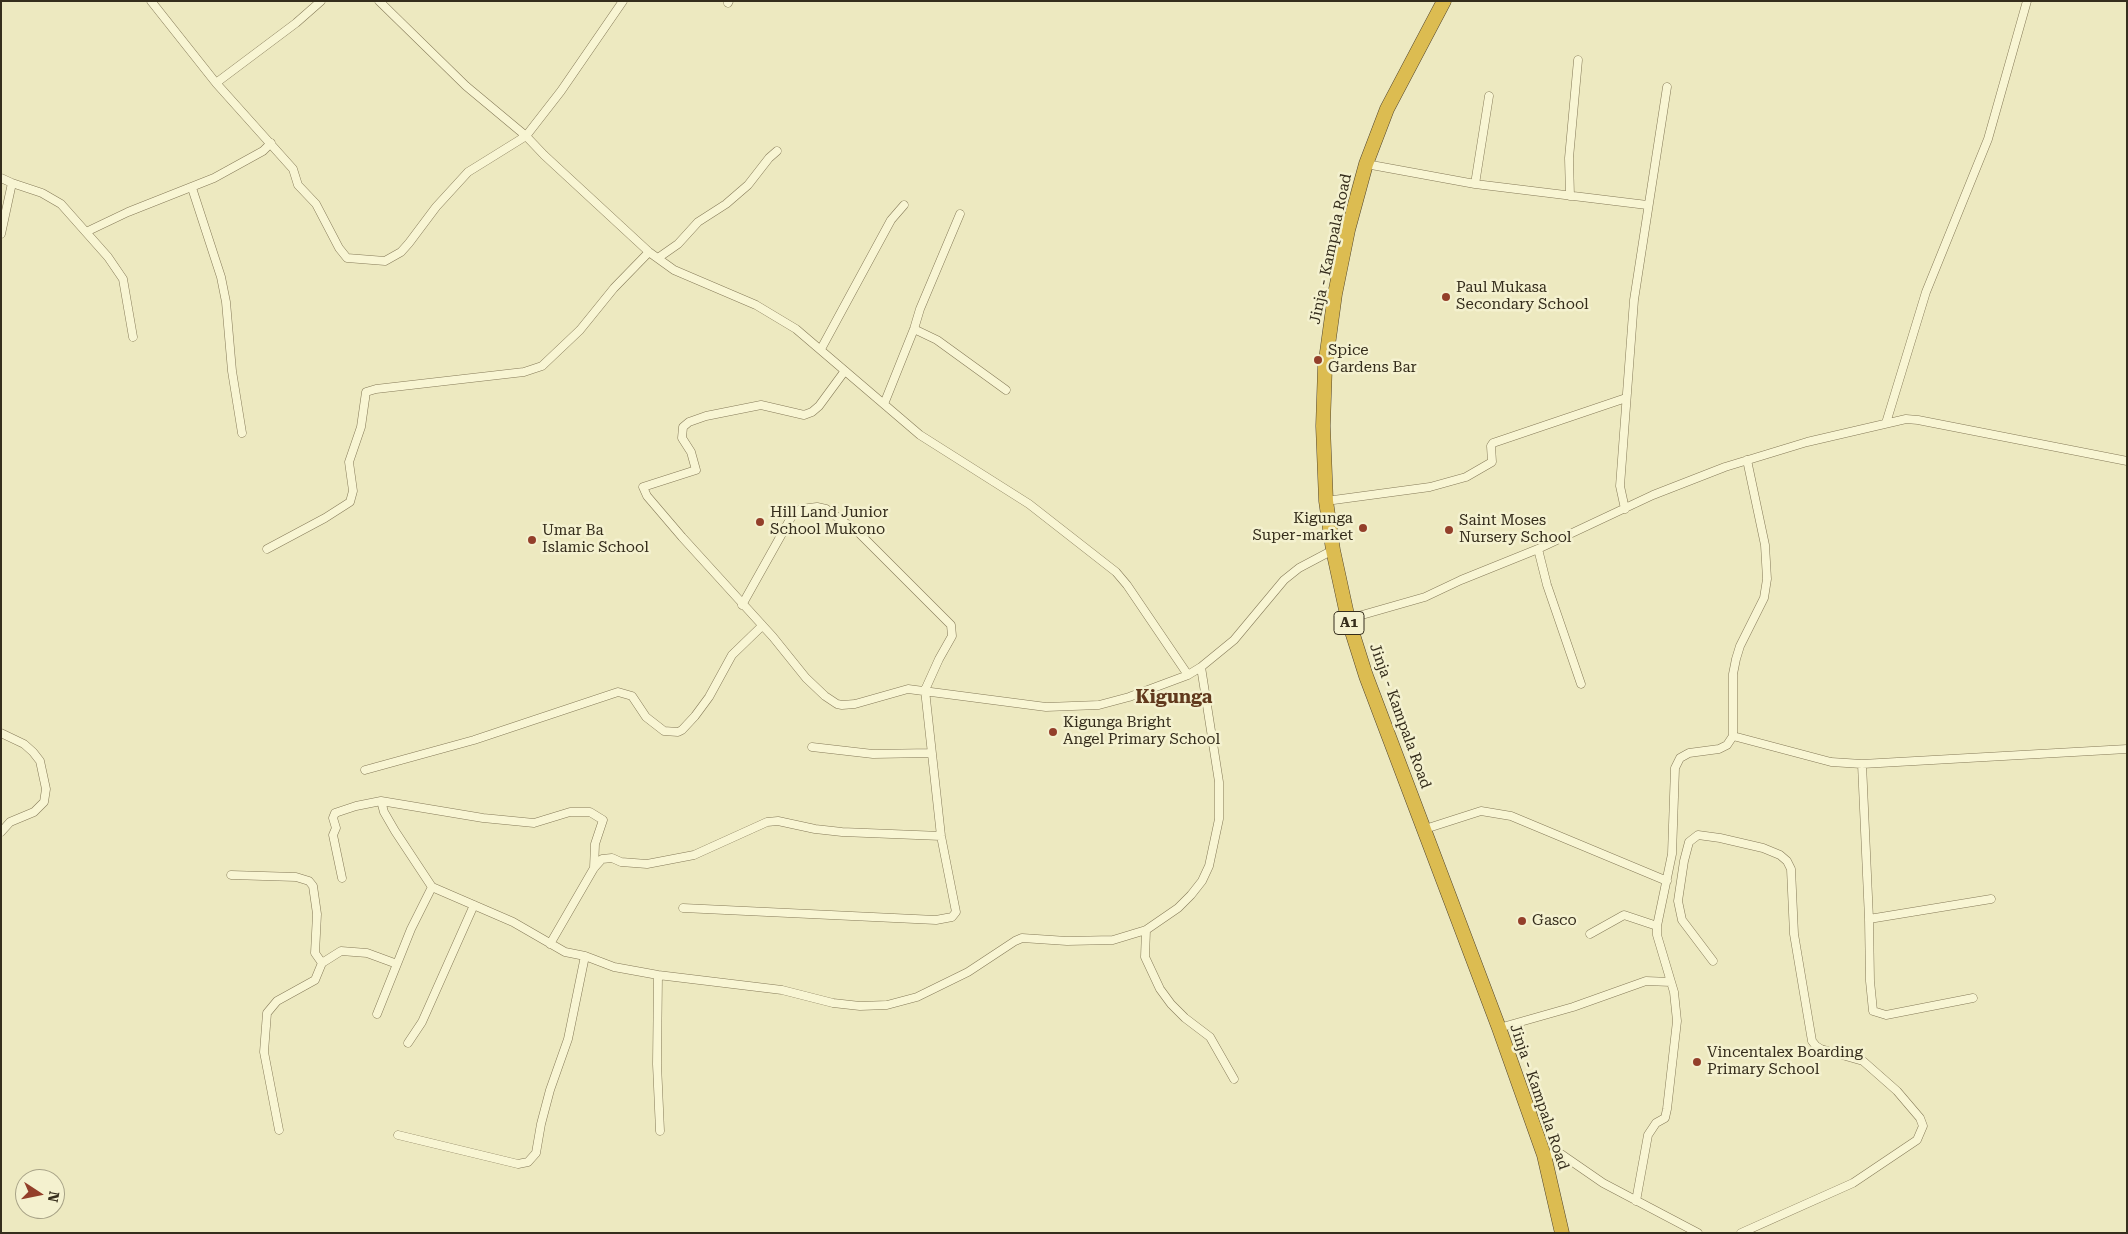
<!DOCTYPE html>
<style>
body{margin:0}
#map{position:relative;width:2128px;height:1234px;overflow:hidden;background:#ede9c0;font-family:"Roboto Serif",serif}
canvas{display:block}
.frame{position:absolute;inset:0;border:2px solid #352d1c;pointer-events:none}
.north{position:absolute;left:15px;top:1169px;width:50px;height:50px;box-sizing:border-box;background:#f4f1cf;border:1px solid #a8a387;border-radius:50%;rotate:101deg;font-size:14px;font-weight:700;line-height:20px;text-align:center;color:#352d1c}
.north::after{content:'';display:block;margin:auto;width:18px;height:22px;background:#933f2a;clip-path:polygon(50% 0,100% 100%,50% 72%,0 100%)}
</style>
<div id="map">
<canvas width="2128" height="1234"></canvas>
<div class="frame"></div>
<div class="north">N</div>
</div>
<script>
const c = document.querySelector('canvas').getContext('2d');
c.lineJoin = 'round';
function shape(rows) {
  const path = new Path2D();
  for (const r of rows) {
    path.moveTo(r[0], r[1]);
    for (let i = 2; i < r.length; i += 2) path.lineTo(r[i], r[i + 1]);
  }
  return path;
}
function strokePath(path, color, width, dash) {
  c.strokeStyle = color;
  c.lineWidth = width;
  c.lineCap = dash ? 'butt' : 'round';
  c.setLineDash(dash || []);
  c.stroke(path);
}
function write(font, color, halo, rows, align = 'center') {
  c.font = font + ' "Roboto Serif",serif';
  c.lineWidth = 5;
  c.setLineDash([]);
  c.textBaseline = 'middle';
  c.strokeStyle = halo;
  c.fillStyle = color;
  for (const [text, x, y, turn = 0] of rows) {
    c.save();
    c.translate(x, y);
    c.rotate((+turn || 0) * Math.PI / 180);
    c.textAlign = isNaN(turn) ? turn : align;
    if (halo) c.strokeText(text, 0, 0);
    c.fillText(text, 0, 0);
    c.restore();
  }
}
const street = shape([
 [151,1,216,83,293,169,298,185,316,204,339,248,347,258,385,261,401,252,409,243,436,207,468,172,526,136,561,91,623,1],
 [379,1,466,86,526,136,544,155,649,252,674,270,756,305,796,329,920,435,1029,504,1116,572,1127,585,1188,675],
 [728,3,729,1],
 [216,83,296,23,321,1],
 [1366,164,1475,184,1647,205],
 [1,178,12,183,42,193,61,204,108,257,123,279,133,337],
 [1475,184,1489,96],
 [192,188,221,277,226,302,232,371,242,433],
 [1570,196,1569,158,1578,60],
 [86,232,128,212,214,178,263,151,271,143],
 [1,234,12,183],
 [658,258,678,244,698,222,726,204,748,185,769,158,777,151],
 [914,329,937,340,1006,390],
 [821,349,891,220,904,205],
 [844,372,819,406,812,412,804,415,761,405,706,416,689,422,683,427,682,438,691,452,696,470,643,487,647,496,682,537,773,637,806,678,825,696,837,704,842,705,855,704,908,689,1046,707,1099,705,1129,697,1188,675,1201,667,1234,640,1284,580,1299,568,1333,550],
 [884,404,914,329,920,309,960,214],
 [1886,423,1926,292,1988,139,2027,1],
 [1326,501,1430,487,1466,477,1492,462,1491,446,1493,443,1626,398],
 [1625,509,1620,486,1634,300,1667,87],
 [267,549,325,518,350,502,353,491,349,462,361,427,366,392,376,389,524,372,542,366,580,330,614,288,649,252],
 [1538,549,1547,585,1581,684],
 [1348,619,1425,597,1461,580,1538,549,1653,495,1725,467,1807,442,1906,419,1918,420,2127,461],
 [1,733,24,744,33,752,40,761,46,789,44,802,34,812,10,822,1,832],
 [1733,736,1831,762,1862,764,2127,749],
 [812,747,873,754,931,753],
 [1862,764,1869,919,1870,981,1873,1011,1886,1015,1973,998],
 [365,770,474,740,618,692,632,696,646,717,664,731,678,732,682,730,695,716,709,697,732,655,762,626],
 [1425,829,1481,811,1511,816,1667,881],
 [231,875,296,877,309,881,313,886,317,914,315,953,322,963],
 [342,878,333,835,336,828,333,818,335,813,356,806,381,801,483,818,534,823,570,812,590,812,603,820,595,844,594,868],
 [432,887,513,922,565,952,585,956,614,967,658,975,782,990,833,1003,860,1006,887,1005,917,997,968,972,1015,941,1022,938,1067,941,1113,940,1146,930,1178,908,1191,895,1202,881,1209,866,1219,819,1219,782,1201,667],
 [683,908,936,920,952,917,956,912,941,836,925,690,939,659,952,636,951,625,858,532,826,509,817,507,801,509,793,514,742,605],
 [1869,919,1991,899],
 [1146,930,1145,957,1160,989,1171,1004,1185,1018,1210,1037,1234,1079],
 [1590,934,1624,915,1657,926],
 [550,944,594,868,602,859,612,858,621,862,647,864,694,855,767,822,778,821,815,829,842,832,941,836],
 [1713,961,1682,920,1678,901,1684,861,1689,842,1698,835,1720,838,1763,848,1780,855,1787,861,1791,869,1794,934,1812,1041,1816,1046,1821,1049,1863,1061,1897,1091,1920,1118,1923,1126,1917,1140,1853,1183,1741,1233],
 [658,975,657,1064,660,1131],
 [377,1014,411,929,432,887,395,831,384,812,381,801],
 [1499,1028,1573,1007,1646,981,1671,982],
 [408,1043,422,1022,474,905],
 [279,1130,264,1052,267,1013,277,1001,315,980,322,963,341,951,367,953,397,964],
 [398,1135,518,1164,528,1162,536,1153,541,1124,550,1090,568,1039,585,956],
 [1544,1155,1561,1154,1603,1183,1698,1233],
 [1636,1201,1648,1135,1656,1123,1665,1118,1667,1109,1677,1021,1674,992,1657,935,1657,926,1672,854,1675,768,1680,758,1689,753,1719,749,1727,745,1733,736,1733,674,1736,659,1740,646,1764,598,1767,579,1765,545,1747,460]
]);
const highway = shape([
 [1444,1,1387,109,1366,164,1348,230,1335,294,1325,367,1323,426,1326,501,1333,550,1348,619,1366,676,1499,1028,1544,1155,1562,1233]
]);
strokePath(street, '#857a58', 9);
strokePath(highway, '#53462d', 15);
strokePath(street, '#f8f5d3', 8);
strokePath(highway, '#dcbc51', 14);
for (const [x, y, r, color] of [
 [1446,297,5,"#933f2a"],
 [1318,360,5,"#933f2a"],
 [760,522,5,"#933f2a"],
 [1363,528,5,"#933f2a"],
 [1449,530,5,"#933f2a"],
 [532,540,5,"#933f2a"],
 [1053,732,5,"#933f2a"],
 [1522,921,5,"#933f2a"],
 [1697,1062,5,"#933f2a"]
]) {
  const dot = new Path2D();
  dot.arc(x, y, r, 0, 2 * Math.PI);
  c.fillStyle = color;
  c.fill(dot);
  strokePath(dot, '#f4f1cf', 2);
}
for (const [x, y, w] of [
 [1349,623,30]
]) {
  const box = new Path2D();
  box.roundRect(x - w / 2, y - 11.5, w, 23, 4);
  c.fillStyle = '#f4f1cf';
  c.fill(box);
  strokePath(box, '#352d1c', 1);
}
write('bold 14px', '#352d1c', null, [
 ["A1",1349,623]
]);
write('15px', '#352d1c', '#f4f1cf', [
 ["Jinja - Kampala Road",1331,249,-78],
 ["Jinja - Kampala Road",1400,716,70],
 ["Jinja - Kampala Road",1539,1097,71]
]);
write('15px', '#352d1c', '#f4f1cf', [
 ["Paul Mukasa",1456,288],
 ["Secondary School",1456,305],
 ["Spice",1328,351],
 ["Gardens Bar",1328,368],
 ["Hill Land Junior",770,513],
 ["School Mukono",770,530],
 ["Kigunga",1353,519,"right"],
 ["Super-market",1353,536,"right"],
 ["Saint Moses",1459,521],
 ["Nursery School",1459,538],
 ["Umar Ba",542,531],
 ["Islamic School",542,548],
 ["Kigunga Bright",1063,723],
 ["Angel Primary School",1063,740],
 ["Gasco",1532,921],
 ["Vincentalex Boarding",1707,1053],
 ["Primary School",1707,1070]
], 'left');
write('bold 18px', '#61391d', '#f4f1cf', [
 ["Kigunga",1174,698]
]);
</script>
